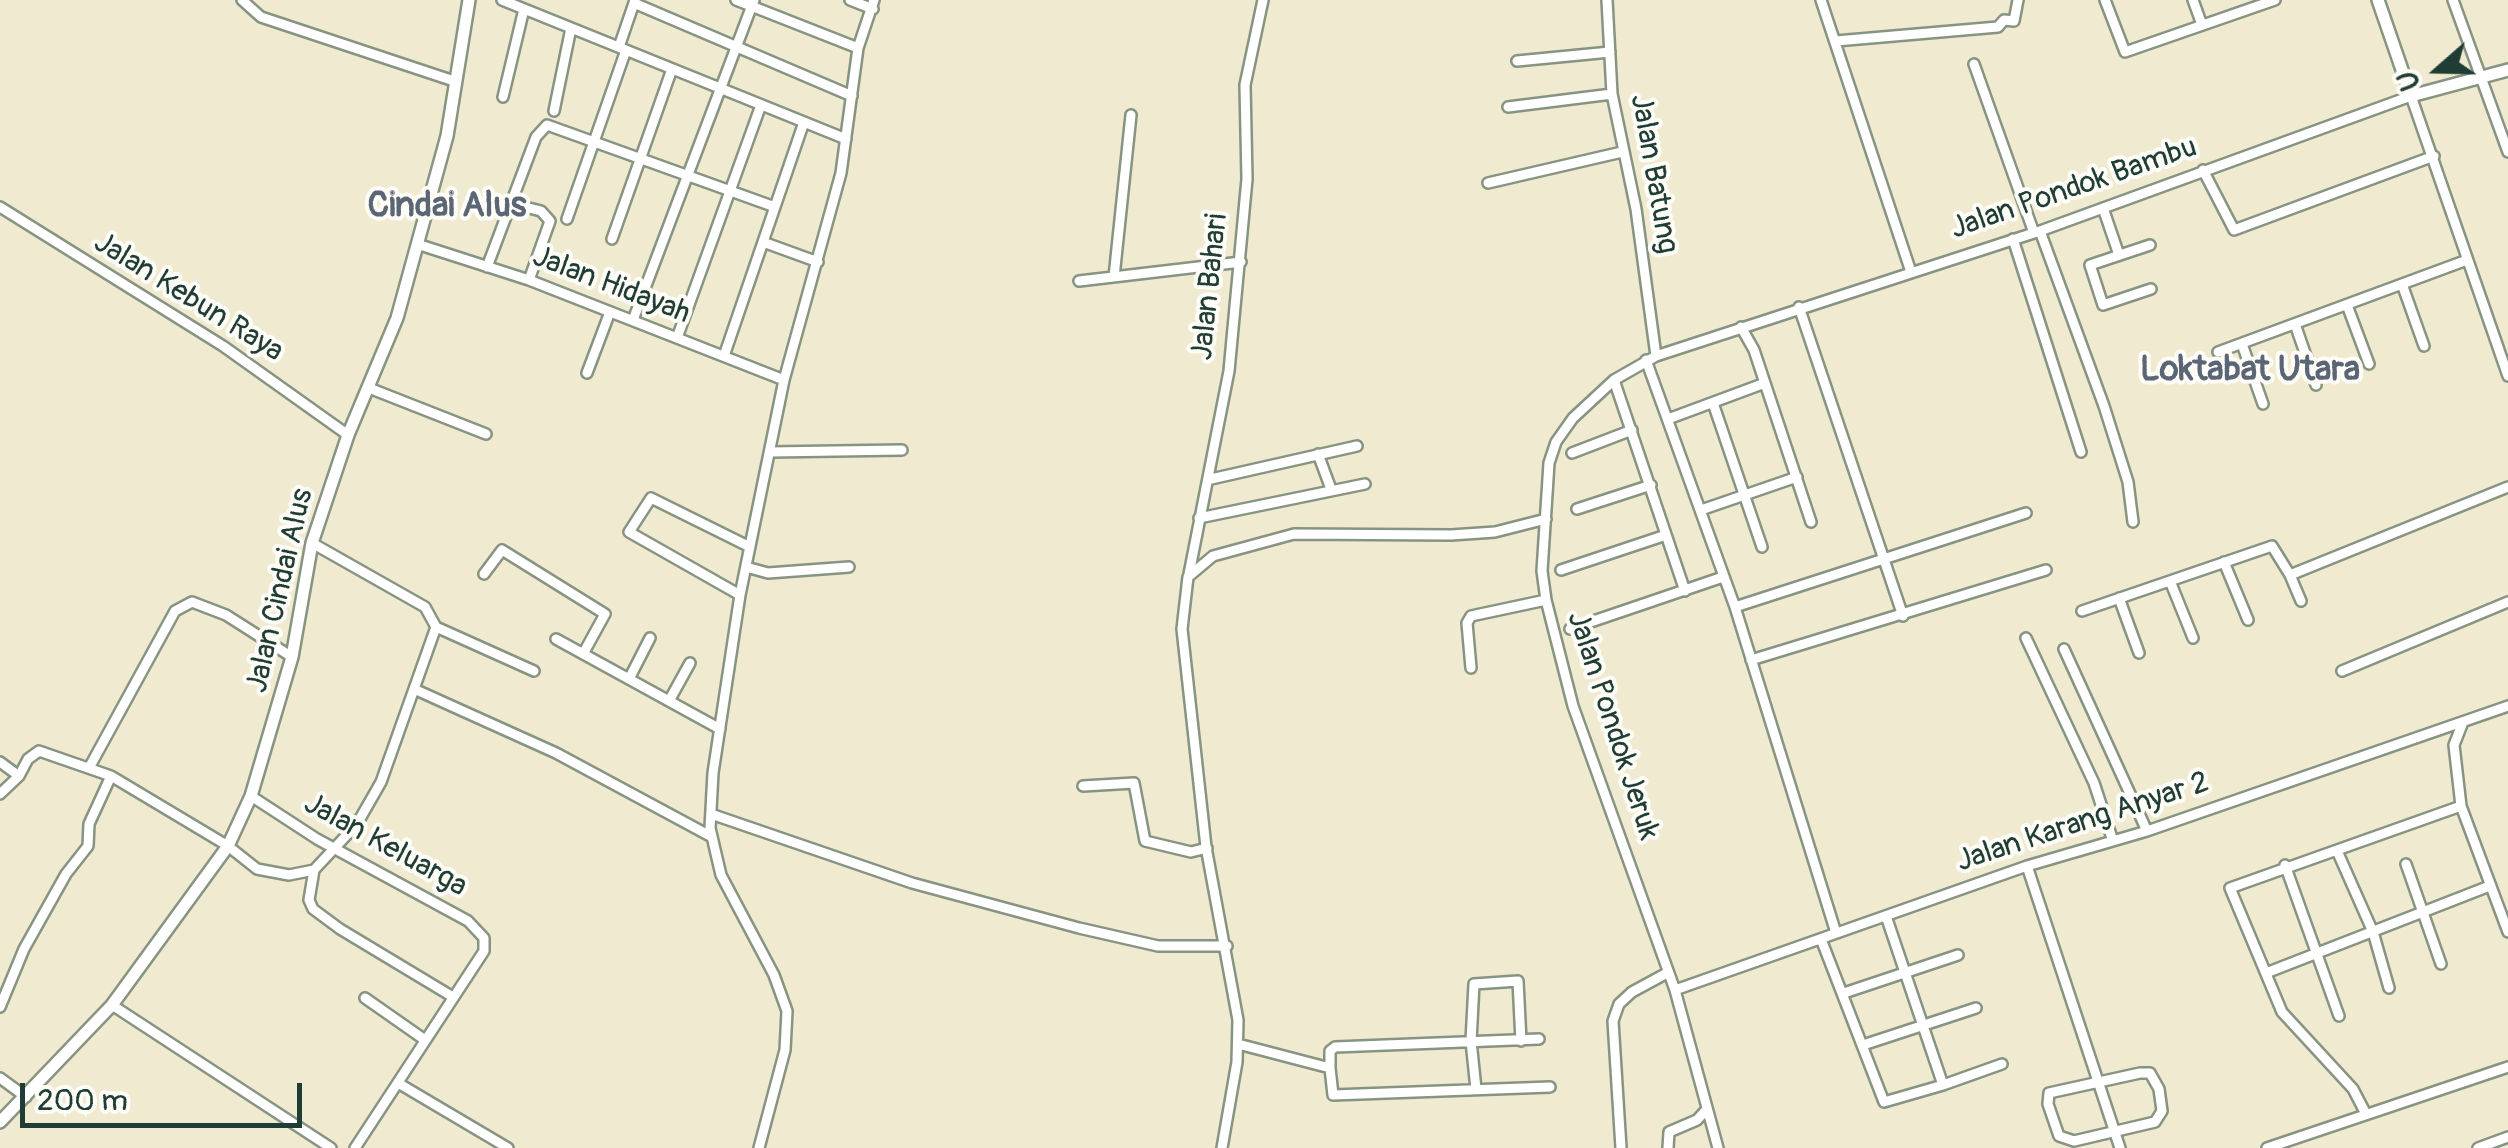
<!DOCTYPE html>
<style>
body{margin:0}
#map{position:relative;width:2508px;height:1148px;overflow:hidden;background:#efead0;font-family:Pangolin,sans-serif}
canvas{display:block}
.north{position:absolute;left:2388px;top:20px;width:100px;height:100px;-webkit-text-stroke:8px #fdfcf7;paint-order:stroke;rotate:250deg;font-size:28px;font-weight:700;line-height:40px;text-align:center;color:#1f3d34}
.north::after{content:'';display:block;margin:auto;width:35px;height:45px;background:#1f3d34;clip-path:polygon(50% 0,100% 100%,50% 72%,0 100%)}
.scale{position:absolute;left:20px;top:1083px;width:282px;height:45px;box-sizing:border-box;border:5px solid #1f3d34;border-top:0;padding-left:12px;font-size:30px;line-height:35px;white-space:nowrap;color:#1f3d34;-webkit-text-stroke:8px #fdfcf7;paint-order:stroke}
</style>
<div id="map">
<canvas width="2508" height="1148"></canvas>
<div class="north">U</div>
<div class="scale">200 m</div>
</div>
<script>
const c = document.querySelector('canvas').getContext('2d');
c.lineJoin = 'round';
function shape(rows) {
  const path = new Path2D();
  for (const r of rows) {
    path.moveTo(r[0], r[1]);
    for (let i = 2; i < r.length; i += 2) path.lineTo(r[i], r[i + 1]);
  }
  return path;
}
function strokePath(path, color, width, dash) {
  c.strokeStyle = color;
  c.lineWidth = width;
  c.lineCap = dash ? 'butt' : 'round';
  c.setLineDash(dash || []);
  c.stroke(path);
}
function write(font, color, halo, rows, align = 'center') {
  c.font = font + ' Pangolin,sans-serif';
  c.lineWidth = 8;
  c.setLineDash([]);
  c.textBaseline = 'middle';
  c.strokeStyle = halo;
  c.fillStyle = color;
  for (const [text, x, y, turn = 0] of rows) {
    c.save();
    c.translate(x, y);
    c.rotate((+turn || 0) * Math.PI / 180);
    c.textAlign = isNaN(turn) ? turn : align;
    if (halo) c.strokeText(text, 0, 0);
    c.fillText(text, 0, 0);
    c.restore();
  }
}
const minor = shape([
 [242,0,261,17,454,81],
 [502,0,846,139],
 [736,0,858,48],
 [850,0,873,9],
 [1607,0,1612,94,1636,209,1656,356],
 [1821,0,1911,272],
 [2105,0,2125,52,2275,0],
 [2193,0,2202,25],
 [2453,0,2508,152],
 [634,3,852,96],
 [1836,41,1998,27,2004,20,2014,21,2018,0],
 [619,47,635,0],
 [1517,61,1610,52],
 [1974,64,2034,233],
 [503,97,524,9],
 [1508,107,1612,94],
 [554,111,571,28],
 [2203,170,2234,230,2434,156],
 [1488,183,1622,152],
 [513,204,541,211,550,221,529,280],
 [0,207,223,346,348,435],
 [2103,208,2119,255],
 [567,219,626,50],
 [2040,231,2104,406,2128,482,2133,522],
 [612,239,672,69],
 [2013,239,2081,452],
 [763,242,818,262],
 [417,244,529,280,784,380],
 [2150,245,2090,265,2103,305,2151,289],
 [487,267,536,137,547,125,775,207],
 [1114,277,1131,115],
 [1079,281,1241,262],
 [2402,284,2424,346],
 [2347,305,2369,364],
 [1799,307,1903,616],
 [633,320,754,0],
 [2295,324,2316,385],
 [1741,327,1754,350,1811,522],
 [677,338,761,105],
 [2242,344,2263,404],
 [2218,352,2467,260],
 [724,356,804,122],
 [1646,360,1735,607,1836,933],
 [587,373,610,312],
 [1614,380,1685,591],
 [369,388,486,434],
 [1713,403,1762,547],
 [1668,419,1765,383],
 [770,452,902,450],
 [1572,453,1632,430],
 [1318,454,1331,489],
 [1211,479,1357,446],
 [1577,509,1651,485],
 [1701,510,1797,477],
 [1199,518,1365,484],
 [312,543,425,607,436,627,381,782,357,824,314,870,309,900,313,909,340,929,453,997],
 [2224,562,2248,620],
 [746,567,768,573,849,567],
 [1561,570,1666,535],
 [484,574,502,550,605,614,583,654],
 [1189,574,1229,371,1247,179,1245,85,1263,0],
 [2170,581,2193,638],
 [740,595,629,532,651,498,750,547],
 [2119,598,2139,653],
 [2301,601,2290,575,2508,487],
 [1735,607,2026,513],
 [2082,611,2272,546,2290,575],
 [436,627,534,671],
 [1570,629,1723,577],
 [2026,638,2094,783,2112,838],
 [556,639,720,729],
 [2064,649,2147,831],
 [1751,660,2046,570],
 [1471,668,1467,623,1471,616,1546,600],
 [2342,671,2508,602],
 [629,679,650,638],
 [414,689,556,753,712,837],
 [669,701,690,663],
 [2463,722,2454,745,2461,806,2508,932],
 [0,762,19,776,28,759,39,751,111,776],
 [89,768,175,611,192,602,226,615,292,657],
 [1083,786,1134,783,1145,841,1191,852,1207,848],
 [0,794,19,776],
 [251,796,317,839,468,921,484,938,484,951,355,1148],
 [711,814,912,883,1079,928,1158,946,1227,946],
 [2338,853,2373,932,2389,988],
 [2406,864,2441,964],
 [2285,865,2339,1016],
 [2027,866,2120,1148],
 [1821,939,1884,1102,1943,1085,1886,916],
 [2266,973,2487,887],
 [1675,990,2027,866,2147,831,2508,706],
 [1844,993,1958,955],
 [365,998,425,1040],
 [112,1005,331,1148],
 [0,1007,24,949,66,874,88,846,89,824,111,776,228,846,257,869,289,875,314,870],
 [1238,1044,1330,1068,1333,1095,1550,1087],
 [1863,1045,1976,1008],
 [1330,1068,1330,1051,1335,1047,1539,1039],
 [2140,1073,2150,1073,2159,1089,2162,1111,2155,1122,2074,1141,2059,1136,2048,1104,2049,1093,2140,1073],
 [0,1078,26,1097],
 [398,1083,508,1148],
 [1943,1085,2002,1064],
 [1476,1089,1471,1041,1474,984,1518,981,1521,1041],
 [2366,1114,2353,1089,2282,1012,2230,888,2461,806],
 [759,1148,785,1050,787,1011,774,975,721,875,710,828,713,773,740,595,784,380,841,173,858,48,874,0],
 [1222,1148,1237,1062,1238,1020,1206,847,1182,629,1188,577,1213,556,1294,534,1451,535,1495,532,1546,519],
 [1621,1148,1613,1021,1619,1004,1632,992,1667,973],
 [1668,1148,1669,1132,1697,1120,1707,1109],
 [1718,1148,1675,990,1573,706,1546,600,1542,571,1549,463,1556,442,1573,418,1614,380,1656,356,2040,231,2411,96,2508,376],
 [2267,1148,2508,1067],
 [2478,1148,2508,1137]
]);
const tertiary = shape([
 [2378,0,2411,96,2508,70],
 [0,1122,112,1005,228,846,251,796,292,657,312,543,348,435,397,318,447,136,469,0]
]);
strokePath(minor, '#879482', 14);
strokePath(tertiary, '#879482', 16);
strokePath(minor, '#fff', 9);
strokePath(tertiary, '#fff', 11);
write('30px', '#1f3d34', '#fdfcf7', [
 ["Jalan Batung",1653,174,80],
 ["Jalan Pondok Bambu",2074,189,-19],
 ["Jalan Hidayah",611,286,21],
 ["Jalan Bahari",1211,287,-84],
 ["Jalan Kebun Raya",188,298,32],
 ["Jalan Cindai Alus",281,591,-77],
 ["Jalan Pondok Jeruk",1612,726,72],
 ["Jalan Karang Anyar 2",2083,823,-18],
 ["Jalan Keluarga",385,846,29]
]);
write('bold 35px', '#5a6676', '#fdfcf7', [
 ["Cindai Alus",447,207],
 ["Loktabat Utara",2250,371]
]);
</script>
